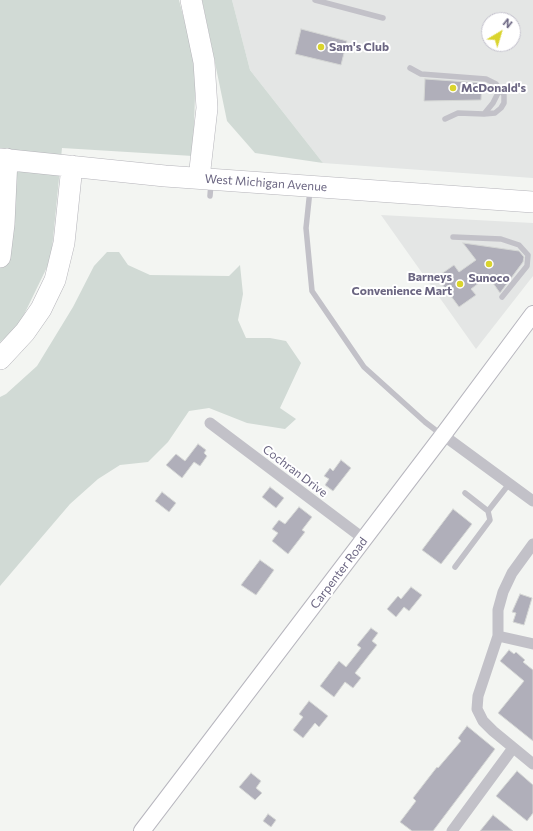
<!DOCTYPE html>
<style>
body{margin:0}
#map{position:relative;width:533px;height:831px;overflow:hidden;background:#f3f5f2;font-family:Commissioner,sans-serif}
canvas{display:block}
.north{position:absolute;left:481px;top:12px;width:40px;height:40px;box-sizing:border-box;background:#fff;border:1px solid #c4c2cd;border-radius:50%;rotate:38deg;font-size:11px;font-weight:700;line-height:16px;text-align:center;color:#6b6682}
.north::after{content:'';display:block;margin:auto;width:14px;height:18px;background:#dad42d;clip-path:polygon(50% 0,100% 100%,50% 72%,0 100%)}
</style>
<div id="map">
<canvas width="533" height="831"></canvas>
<div class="north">N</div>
</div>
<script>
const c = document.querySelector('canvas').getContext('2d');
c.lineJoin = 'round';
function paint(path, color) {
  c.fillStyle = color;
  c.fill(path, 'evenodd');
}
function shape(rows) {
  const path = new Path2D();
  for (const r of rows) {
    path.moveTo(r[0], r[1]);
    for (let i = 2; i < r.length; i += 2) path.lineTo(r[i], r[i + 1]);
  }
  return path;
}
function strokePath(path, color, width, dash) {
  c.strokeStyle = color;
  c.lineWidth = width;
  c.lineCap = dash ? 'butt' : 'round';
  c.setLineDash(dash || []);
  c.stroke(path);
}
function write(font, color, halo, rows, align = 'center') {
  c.font = font + ' Commissioner,sans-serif';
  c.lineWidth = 4;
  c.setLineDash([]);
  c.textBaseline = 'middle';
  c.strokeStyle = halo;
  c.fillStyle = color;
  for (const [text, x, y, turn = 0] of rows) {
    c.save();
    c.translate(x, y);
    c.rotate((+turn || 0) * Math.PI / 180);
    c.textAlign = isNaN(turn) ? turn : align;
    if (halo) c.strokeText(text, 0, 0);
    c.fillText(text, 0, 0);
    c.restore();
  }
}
paint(shape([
 [232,0,533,0,533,178,323,163,250,70],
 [489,20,513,20,513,44,489,44],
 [381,215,533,223,533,276,476,349]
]), '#e4e6e5');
paint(shape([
 [0,0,179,0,196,65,193,156,62,148,51,259,18,327,0,342],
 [202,0,232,0,250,70,323,163,255,153,227,121],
 [107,252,119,252,128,265,150,275,229,276,240,265,243,294,238,320,246,338,270,338,286,341,301,363,280,408,296,419,285,429,247,423,209,408,189,411,168,442,148,462,120,465,98,479,70,504,0,586,0,397,6,394,37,366,73,307,94,266]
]), '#d1dad5');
const building = shape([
 [301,29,347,41,341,65,295,54,301,29],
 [425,79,482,83,481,100,424,101,425,79],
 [463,243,519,251,524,257,523,262,500,293,488,276,471,289,476,295,459,307,437,277,454,265,459,272,476,260,463,243],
 [198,444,206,450,204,453,207,456,200,466,194,462,182,478,166,465,176,454,185,461,198,444],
 [341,460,351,468,333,491,325,485,329,479,324,476,330,468,333,471,341,460],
 [270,487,284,498,276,508,262,497,270,487],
 [162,492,176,503,169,512,155,501,162,492],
 [299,507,312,517,302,530,305,532,288,554,272,541,278,533,272,529,279,520,285,524,299,507],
 [453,509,472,524,441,564,422,550,453,509],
 [260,560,274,570,256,595,241,585,260,560],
 [411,587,422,595,409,611,404,607,396,617,387,609,398,596,401,599,411,587],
 [520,594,532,598,524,625,513,622,516,613,512,612,520,594],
 [371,628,378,633,372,641,377,645,355,673,361,678,353,688,345,682,334,697,320,686,339,661,346,667,361,648,357,645,371,628],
 [509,650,514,654,516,652,525,660,523,662,533,670,533,741,498,713,524,681,500,661,509,650],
 [309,701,328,716,319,727,315,723,303,738,293,730,303,717,299,714,309,701],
 [467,726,495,749,433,831,412,831,400,822,416,801,413,798,437,767,438,768,461,741,458,738,467,726],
 [517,771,533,785,533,813,527,821,496,796,517,771],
 [251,773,261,781,256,788,262,793,255,800,239,787,251,773],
 [268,814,276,820,271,827,263,821,268,814],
 [493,815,513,831,480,831,493,815]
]);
paint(building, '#b0afba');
strokePath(building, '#d5d7d5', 1);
const secondary = shape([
 [142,831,443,435,533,314]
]);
const highway = shape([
 [191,0,204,62,207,108,199,178],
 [0,159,165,176,533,202],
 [0,257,4,224,7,159],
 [0,359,25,332,41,309,55,280,64,243,72,166]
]);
strokePath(secondary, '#b7b6be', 18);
strokePath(highway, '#b5b4ba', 22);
strokePath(shape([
 [315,0,383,18],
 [410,68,421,74,486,79,496,84,500,89,493,103,484,114,458,113,445,119],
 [484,114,495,113,501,108,504,103,504,95,500,89],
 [310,190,306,228,312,291,364,367,425,422,442,435],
 [210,196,211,183],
 [453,237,501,239,519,245,528,255,527,266,502,297],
 [488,511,509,484],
 [455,567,490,520,488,511,465,493]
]), '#c2c1c8', 5.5);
strokePath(shape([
 [210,423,364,539],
 [443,435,533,501],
 [533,544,512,573,503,592,498,610,498,636,478,696,477,709,483,721,493,731,533,764],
 [498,636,533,644],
 [452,831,513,748]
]), '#c2c1c8', 11);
strokePath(secondary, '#fff', 16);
strokePath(highway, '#fff', 21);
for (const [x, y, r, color] of [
 [321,47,4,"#dad42d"],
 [453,88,4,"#dad42d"],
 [489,264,4,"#dad42d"],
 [460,284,4,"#dad42d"]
]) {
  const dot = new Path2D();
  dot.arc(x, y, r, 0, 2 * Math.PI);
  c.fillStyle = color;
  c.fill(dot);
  strokePath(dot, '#fff', 1.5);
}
write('bold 12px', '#6b6682', '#fff', [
 ["Sam's Club",329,47],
 ["McDonald's",461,88],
 ["Barneys",452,277,"right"],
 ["Convenience Mart",452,291,"right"],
 ["Sunoco",489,278,"center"]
], 'left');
write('12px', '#6b6682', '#fff', [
 ["West Michigan Avenue",266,183,4],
 ["Cochran Drive",295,471,37],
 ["Carpenter Road",339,573,-53]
]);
</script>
